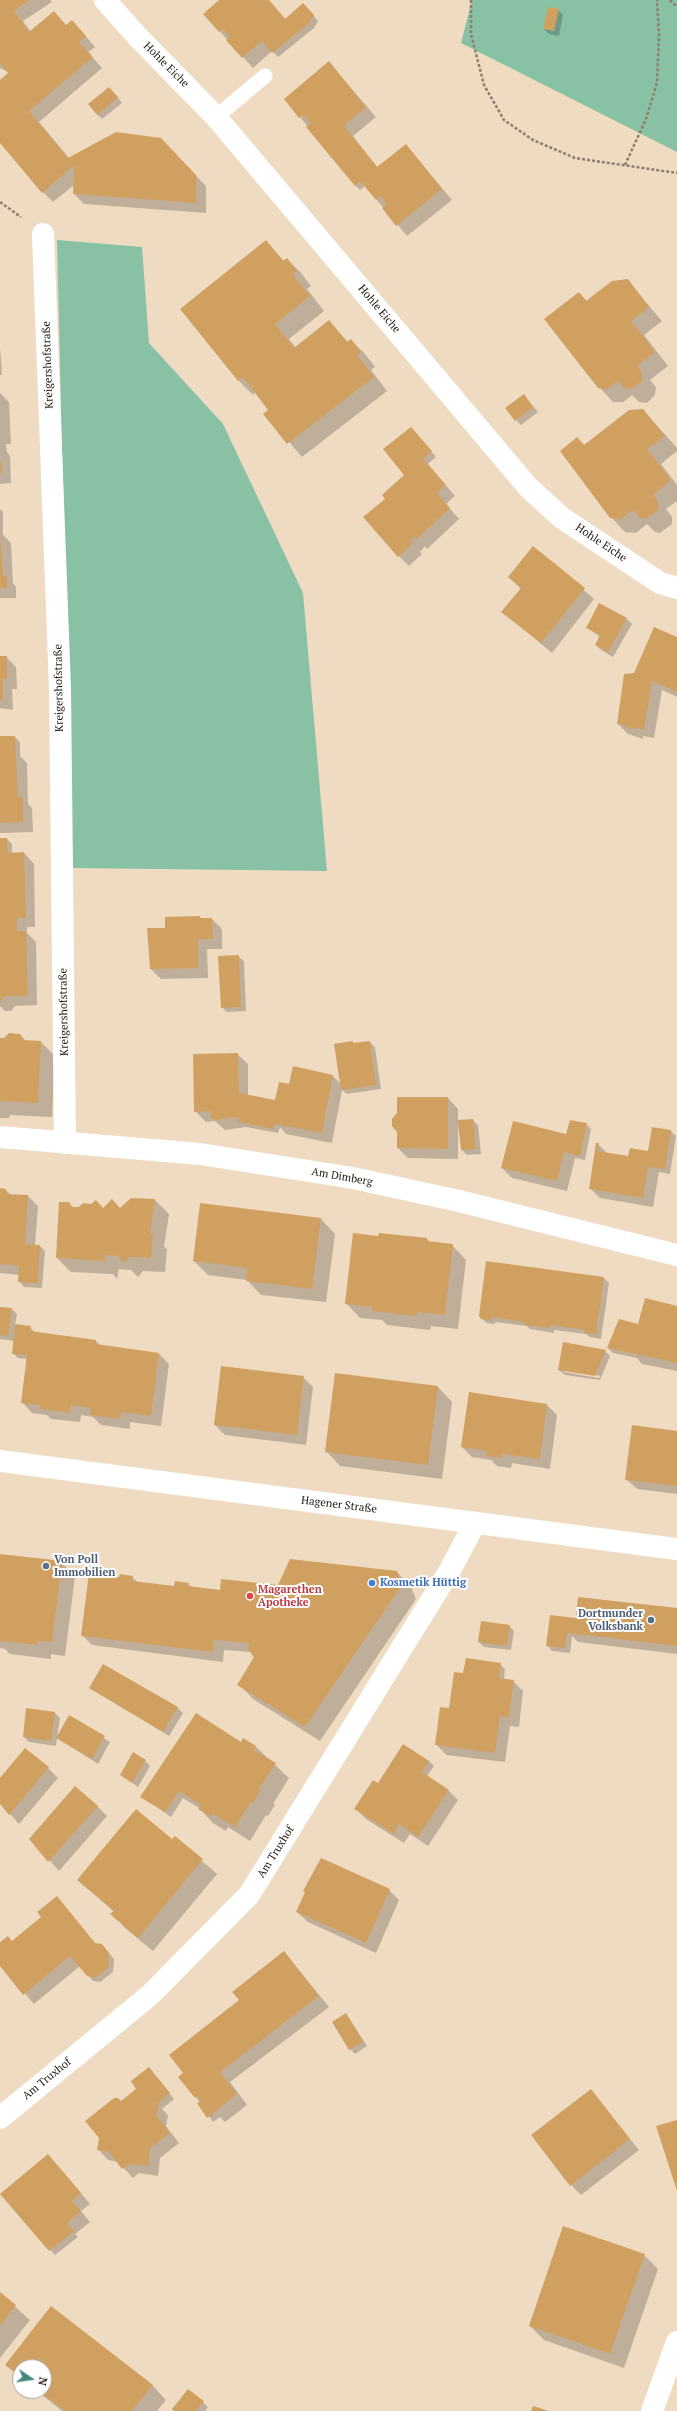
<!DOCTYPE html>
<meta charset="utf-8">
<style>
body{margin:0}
#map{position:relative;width:677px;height:2411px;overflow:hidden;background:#efdbc1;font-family:"PT Serif",serif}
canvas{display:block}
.north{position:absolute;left:12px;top:2359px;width:40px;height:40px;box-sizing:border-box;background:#fff;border:1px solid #a6a39f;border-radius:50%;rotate:103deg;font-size:11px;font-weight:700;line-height:16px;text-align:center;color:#211910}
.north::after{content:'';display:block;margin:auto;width:14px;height:18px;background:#44897e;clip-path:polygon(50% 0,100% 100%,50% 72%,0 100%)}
</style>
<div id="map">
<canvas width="677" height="2411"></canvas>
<div class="north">N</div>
</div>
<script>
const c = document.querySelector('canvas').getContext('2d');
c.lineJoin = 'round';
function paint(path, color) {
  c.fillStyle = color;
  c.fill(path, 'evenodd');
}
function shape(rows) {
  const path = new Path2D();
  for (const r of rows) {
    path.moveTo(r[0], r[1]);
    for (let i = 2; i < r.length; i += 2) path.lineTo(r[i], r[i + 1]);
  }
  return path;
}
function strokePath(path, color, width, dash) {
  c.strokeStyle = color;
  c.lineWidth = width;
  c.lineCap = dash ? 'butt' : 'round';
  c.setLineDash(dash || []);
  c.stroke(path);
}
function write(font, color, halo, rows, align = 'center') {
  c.font = font + ' "PT Serif",serif';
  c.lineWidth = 4;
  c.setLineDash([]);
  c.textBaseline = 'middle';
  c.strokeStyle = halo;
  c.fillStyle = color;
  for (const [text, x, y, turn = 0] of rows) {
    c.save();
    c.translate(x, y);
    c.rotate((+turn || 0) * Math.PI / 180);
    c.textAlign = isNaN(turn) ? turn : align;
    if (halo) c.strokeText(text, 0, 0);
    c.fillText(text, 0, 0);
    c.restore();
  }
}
paint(shape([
 [472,0,677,0,677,152,461,43],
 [57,240,142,247,149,343,223,424,303,593,327,871,72,868]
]), '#89c1a5');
paint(shape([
 [0,0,50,0,52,2,23,21,31,32,66,26,82,32,95,47,88,52,102,68,39,122,69,158,171,150,206,186,206,213,84,204,74,194,75,184,53,202,43,192,0,142,0,82,10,73,0,68],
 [220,0,269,0,286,20,308,9,318,21,314,28,278,57,272,51,253,68,204,14],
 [558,10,563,15,559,36,549,34,544,29],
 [329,63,376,117,353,136,378,168,406,145,452,200,407,236,365,186,360,190,355,185,300,117],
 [114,93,122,103,102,119,97,114],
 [266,241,284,261,287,259,301,273,311,286,307,289,324,311,289,339,296,348,329,322,348,342,351,340,365,354,375,367,371,370,387,391,302,457,265,414,270,410,256,392,253,395,238,380],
 [627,280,662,321,644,335,668,366,650,380,656,387,655,395,647,403,639,402,632,395,623,402,613,402,599,387,579,293,587,301],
 [0,349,1,358,2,375,0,375],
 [0,393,9,402,11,444,6,444,7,452,10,456,11,483,0,484],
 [528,400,538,412,521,425,516,420],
 [643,410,677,448,677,451,661,464,677,485,677,501,666,509,672,517,672,524,660,533,655,532,647,524,636,533,625,532,611,517,577,438,585,446],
 [416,433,436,457,428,464,455,496,446,504,459,519,427,549,425,546,420,552,422,554,409,566,399,556,387,499,406,475],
 [0,509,3,512,3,535,11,543,13,583,16,587,16,598,0,598],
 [533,547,594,599,552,653,503,612,521,589,509,577],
 [627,619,632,624,613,657,601,650,596,645,600,637,588,628],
 [677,638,677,697,662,690,654,738,643,736,643,739,628,734,618,724,635,674],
 [0,657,6,657,16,667,17,689,12,689,13,710,0,708],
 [0,737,15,737,20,742,20,756,27,763,28,804,32,808,33,832,0,833],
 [0,839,7,839,12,844,12,854,24,853,34,864,35,927,27,927,27,933,36,942,37,1005,15,1006,11,1011,5,1011,0,1006],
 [200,917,202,919,212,919,222,929,222,949,207,949,208,978,161,979,151,969,166,929],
 [238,956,244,961,246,1011,227,1012,222,1007],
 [20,1035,26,1041,41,1042,55,1056,52,1117,10,1115,9,1118,0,1118,0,1039],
 [370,1042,375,1047,381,1089,347,1094,342,1090,332,1143,286,1134,280,1127,278,1133,246,1127,225,1130,215,1121,206,1122,195,1111,237,1054,248,1064,248,1096,276,1102,290,1086,333,1076,341,1084],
 [448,1098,458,1109,458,1121,473,1120,478,1125,481,1154,467,1155,462,1150,458,1125,458,1159,408,1158,398,1148,398,1131],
 [586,1124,591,1129,585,1160,575,1158,567,1191,512,1178,502,1168],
 [671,1131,676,1136,670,1174,659,1172,653,1207,600,1198,590,1188,598,1144,608,1154,629,1157,650,1153],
 [0,1189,6,1190,11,1195,28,1196,38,1206,35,1246,40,1246,45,1251,42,1288,24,1287,19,1281,19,1275,0,1273],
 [155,1200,169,1214,164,1247,167,1249,165,1272,143,1271,138,1277,131,1270,119,1269,117,1279,113,1274,71,1272,57,1258,69,1203,73,1208,121,1209],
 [321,1219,335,1234,326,1302,261,1295,247,1280,208,1275,194,1261],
 [379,1237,427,1239,430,1243,452,1245,466,1260,458,1329,431,1326,430,1330,387,1325,382,1320,360,1318,346,1303],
 [604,1278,609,1283,601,1339,590,1337,586,1334,554,1330,554,1333,530,1329,527,1326,495,1322,495,1324,487,1323,481,1318],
 [677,1307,677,1371,642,1364,637,1358,613,1353,608,1348,637,1325],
 [0,1308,12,1309,17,1314,15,1325,30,1327,35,1333,96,1341,101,1346,159,1354,169,1364,161,1426,130,1422,130,1429,101,1425,93,1417,81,1415,80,1422,51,1419,47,1415,32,1413,22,1402,28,1359,18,1358,13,1353,14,1341,0,1339],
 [605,1351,610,1356,600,1380,565,1375,559,1370],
 [564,1370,600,1376,599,1378,564,1372],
 [303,1377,313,1387,306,1445,225,1435,215,1425],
 [438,1387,452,1402,442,1479,340,1466,326,1451],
 [547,1405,557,1415,550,1469,512,1463,511,1468,497,1466,491,1460,472,1457,462,1447],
 [677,1432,677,1494,637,1489,626,1479],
 [0,1555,61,1562,75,1576,65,1656,51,1654,51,1659,10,1654,5,1649,0,1648],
 [397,1572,411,1587,416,1599,320,1741,253,1699,239,1684,255,1657,251,1652,224,1650,223,1662,92,1645,82,1635,120,1578,132,1577,138,1582,175,1587,188,1584,192,1587,221,1591],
 [677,1609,677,1654,578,1642,572,1636,570,1653,552,1651,547,1645,577,1619],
 [509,1626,514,1631,511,1650,484,1647,479,1642],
 [500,1664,505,1669,504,1680,513,1681,523,1691,519,1727,510,1726,505,1762,446,1755,436,1744,464,1674],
 [104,1665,178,1708,183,1713,169,1736,90,1688],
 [55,1713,60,1718,57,1738,69,1717,110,1742,98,1764,57,1738,56,1746,29,1742,24,1737],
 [243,1739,256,1747,289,1778,273,1804,275,1805,268,1816,266,1815,250,1841,228,1827,226,1831,213,1823,199,1808,183,1798,171,1817,142,1797,241,1743],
 [145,1761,150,1766,138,1787,121,1775],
 [429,1761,434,1766,427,1776,448,1790,458,1800,428,1846,410,1834,404,1843,366,1819,356,1809,378,1785],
 [48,1768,58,1778,19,1824,0,1803,0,1780],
 [97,1806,107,1816,59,1871,30,1839],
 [175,1837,217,1874,153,1951,126,1929,112,1914,114,1912,79,1880,173,1841],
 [389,1890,399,1900,376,1953,308,1922,297,1912],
 [56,1898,96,1944,102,1945,114,1959,113,1972,100,1982,93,1981,80,1966,34,2004,0,1965,0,1944,12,1942,43,1917],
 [284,1952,329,2007,230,2082,247,2105,225,2122,220,2117,213,2122,196,2097,240,2000],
 [346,2014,367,2046,355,2054,350,2049],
 [149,2068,174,2099,162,2109,168,2115,166,2126,179,2143,160,2158,158,2176,139,2173,133,2178,118,2162,108,2160,98,2149,121,2102,141,2095],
 [591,2091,639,2150,581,2195,571,2185],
 [58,2166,90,2204,81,2211,90,2222,75,2234,78,2237,55,2255,1,2194],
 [644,2255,658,2269,624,2368,544,2340,530,2326],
 [0,2293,30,2320,0,2358],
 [51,2307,152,2385,166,2400,157,2411,62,2411,37,2391,44,2391,44,2367,20,2367,20,2378,6,2364],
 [203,2402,208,2407,205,2411,175,2411]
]), '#0003');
paint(shape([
 [0,0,30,0,14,11,29,32,54,11,66,25,72,20,86,36,79,42,93,57,29,111,68,158,116,132,161,138,196,175,196,203,73,194,74,165,42,193,0,143,0,80,8,73,0,63],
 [219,0,269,0,285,19,303,3,314,15,309,23,272,53,262,41,242,58,226,40,230,37,223,29,219,32,203,14],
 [548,7,559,9,554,31,543,29],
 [329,61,366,107,344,126,377,167,406,144,442,189,396,226,382,208,387,204,380,196,376,200,360,181,355,186,306,127,311,123,304,115,299,118,284,99],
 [109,87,118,97,97,115,88,104],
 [266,240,283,261,287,258,297,271,293,275,310,296,275,324,294,348,329,320,347,342,351,339,361,352,357,355,374,377,287,444,263,414,268,410,243,377,238,381,180,309],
 [628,279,649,307,631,321,655,352,637,366,642,372,642,381,632,389,624,388,618,381,608,389,598,388,544,319,579,292,586,301,612,281],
 [524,394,533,407,515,421,505,408],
 [643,409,665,436,647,449,671,480,653,495,658,501,659,509,646,519,640,518,633,510,621,519,610,518,560,451,577,437,584,445,629,410],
 [411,427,432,451,423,459,446,485,437,493,450,508,417,539,414,537,410,541,413,543,398,557,363,517,385,499,382,495,404,475,383,449],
 [0,462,1,462,2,473,0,473],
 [0,532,3,576,7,576,7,588,0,588],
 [533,546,585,588,541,643,501,612,521,588,508,577],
 [599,603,627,618,608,652,595,645,600,635,586,628],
 [654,627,677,637,677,692,652,681,644,729,626,728,626,726,617,724,624,674,634,673],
 [0,656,7,656,7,679,3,679,3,700,0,700],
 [0,736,15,736,18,797,23,797,23,822,0,823],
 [0,838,7,838,8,853,24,852,26,918,17,918,17,931,26,931,28,996,5,996,0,1002],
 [200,916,200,918,212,918,213,939,198,939,198,968,150,969,147,928,165,928,165,917],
 [239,955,241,1007,221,1008,218,956],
 [9,1033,20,1034,24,1040,41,1041,38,1103,0,1101,0,1038,4,1038],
 [353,1041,353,1043,370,1041,376,1085,341,1090,334,1044],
 [238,1053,239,1093,275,1100,279,1082,289,1084,293,1066,333,1075,322,1133,275,1124,273,1129,238,1122,238,1117,214,1120,211,1118,210,1111,194,1112,193,1054],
 [397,1097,448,1097,448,1149,397,1148,397,1132,392,1126,392,1119,397,1113],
 [473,1119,476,1149,461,1150,458,1120],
 [570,1120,587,1123,580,1156,564,1152,557,1181,501,1168,513,1121,566,1134],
 [652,1127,671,1130,665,1169,648,1167,643,1198,589,1189,596,1143,599,1143,597,1151,628,1156,630,1148,648,1151],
 [0,1188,6,1189,6,1194,28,1195,25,1244,40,1245,38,1283,18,1282,19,1266,0,1264],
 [131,1198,155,1199,150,1234,153,1234,151,1258,129,1257,123,1263,118,1256,105,1255,105,1263,103,1261,56,1258,59,1202,69,1202,72,1207,79,1207,83,1203,91,1204,96,1200,103,1208,112,1199,120,1208],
 [200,1203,321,1218,312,1289,246,1281,247,1268,193,1261],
 [353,1233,378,1236,379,1233,427,1238,427,1241,453,1244,445,1315,417,1312,416,1316,372,1311,372,1307,345,1304],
 [486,1261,604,1277,596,1334,584,1333,584,1330,550,1325,550,1328,524,1325,524,1322,491,1317,491,1320,481,1319,479,1316],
 [645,1298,677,1306,677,1363,607,1348,619,1319,638,1324],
 [0,1307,12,1308,8,1336,0,1335],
 [15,1324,31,1326,30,1331,96,1340,96,1344,159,1353,151,1416,121,1412,120,1419,90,1415,91,1408,71,1405,70,1413,40,1409,40,1405,21,1403,27,1355,12,1354],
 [563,1342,606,1350,595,1376,558,1370],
 [221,1366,304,1376,297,1435,214,1425],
 [335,1373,438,1386,428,1465,325,1452],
 [469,1392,547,1404,540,1459,502,1454,501,1458,486,1456,487,1451,461,1447],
 [632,1425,677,1431,677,1486,625,1480],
 [0,1554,62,1561,52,1642,37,1641,37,1645,0,1641],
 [290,1559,397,1571,402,1585,305,1727,237,1685,254,1657,248,1650,249,1643,214,1640,213,1652,81,1636,89,1573,119,1577,120,1574,133,1576,132,1581,174,1586,175,1581,189,1583,188,1586,220,1590,221,1579,278,1585],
 [578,1597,677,1608,677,1646,567,1633,565,1648,546,1646,550,1615,576,1618],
 [481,1621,510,1625,507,1646,478,1642],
 [466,1658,501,1663,499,1678,514,1680,509,1718,500,1716,495,1753,435,1745,440,1707,449,1708,454,1672,463,1673],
 [103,1664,178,1707,163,1732,89,1688],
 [26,1708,55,1712,51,1741,23,1737],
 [196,1713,241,1742,243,1738,256,1746,254,1750,276,1763,259,1789,261,1790,253,1803,251,1802,235,1827,213,1814,211,1817,198,1809,201,1805,179,1791,165,1812,140,1797],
 [69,1715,105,1736,92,1759,56,1738],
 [403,1744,429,1761,422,1772,449,1790,418,1837,399,1824,394,1834,354,1809,373,1780,378,1783],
 [25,1748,49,1767,9,1815,0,1804,0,1778],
 [133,1752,146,1760,132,1783,120,1775],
 [75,1786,98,1806,48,1862,29,1839],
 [136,1809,172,1839,175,1836,203,1859,138,1938,110,1914,114,1911,77,1880],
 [321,1858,390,1889,366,1943,296,1912,305,1892,303,1891],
 [57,1896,95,1943,102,1944,109,1953,109,1967,95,1978,87,1976,70,1956,23,1995,0,1966,0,1942,8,1936,12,1941,41,1917,37,1912],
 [284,1951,319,1996,220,2072,237,2094,207,2118,197,2103,201,2101,197,2096,195,2098,178,2077,183,2073,169,2055,239,2000,232,1992],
 [346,2013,363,2041,349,2050,332,2022],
 [149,2067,170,2093,157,2104,159,2104,156,2115,170,2133,150,2148,148,2166,129,2164,122,2169,109,2152,97,2150,99,2138,85,2121,114,2098,118,2098,121,2101,136,2089,131,2081],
 [591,2089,630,2139,570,2186,531,2135],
 [677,2120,677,2191,656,2126],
 [48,2154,81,2193,72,2201,81,2211,67,2223,74,2231,49,2251,0,2194],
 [563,2226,645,2254,610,2354,529,2326],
 [0,2292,16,2305,0,2326],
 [51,2306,153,2385,132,2411,65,2411,39,2391,44,2391,44,2367,20,2367,20,2376,5,2365],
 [188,2389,204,2401,196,2411,174,2411,172,2409],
 [533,2406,549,2411,531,2411]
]), '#d0a060');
strokePath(shape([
 [471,0,471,34,484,85,504,120,533,140,575,158,677,173],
 [670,0,677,7],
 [625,165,646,119,657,83,659,35,657,0],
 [0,202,21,217]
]), '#8d7e6d', 2.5, [3, 2]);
strokePath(shape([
 [216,117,265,76]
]), '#fff', 15);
strokePath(shape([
 [105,0,137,36,216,117,528,487,562,518,660,583,677,588],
 [43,234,60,689,65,1143],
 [0,1137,200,1154,353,1178,459,1201,677,1255],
 [0,2118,150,1995,249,1895,450,1570,475,1523],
 [652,2411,677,2342]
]), '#fff', 22);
strokePath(shape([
 [0,1461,677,1549]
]), '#fff', 22);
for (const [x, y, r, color] of [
 [46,1566,4,"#5c6f8a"],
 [372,1583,4,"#3f7fe0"],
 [250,1596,4,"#e0444e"],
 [651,1620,4,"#5c6f8a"]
]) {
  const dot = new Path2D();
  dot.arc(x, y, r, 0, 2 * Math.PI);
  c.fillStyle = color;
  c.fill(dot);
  strokePath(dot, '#fff', 1.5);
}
write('11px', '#211910', '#fff', [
 ["Hohle Eiche",166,65,45],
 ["Hohle Eiche",379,309,50],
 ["Kreigershofstraße",48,365,-92],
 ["Hohle Eiche",601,543,34],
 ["Kreigershofstraße",59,688,-91],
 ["Kreigershofstraße",64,1012,-91],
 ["Am Dimberg",342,1177,10],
 ["Hagener Straße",339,1505,7],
 ["Am Truxhof",276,1852,-58],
 ["Am Truxhof",47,2079,-39]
]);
write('bold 11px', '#4e5e75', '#fff', [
 ["Von Poll",54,1560],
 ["Immobilien",54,1573],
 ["Dortmunder",643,1614,"right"],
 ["Volksbank",643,1627,"right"]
], 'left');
write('bold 11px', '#366cbe', '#fff', [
 ["Kosmetik Hüttig",380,1583]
], 'left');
write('bold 11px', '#be3a42', '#fff', [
 ["Magarethen",258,1590],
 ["Apotheke",258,1603]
], 'left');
</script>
